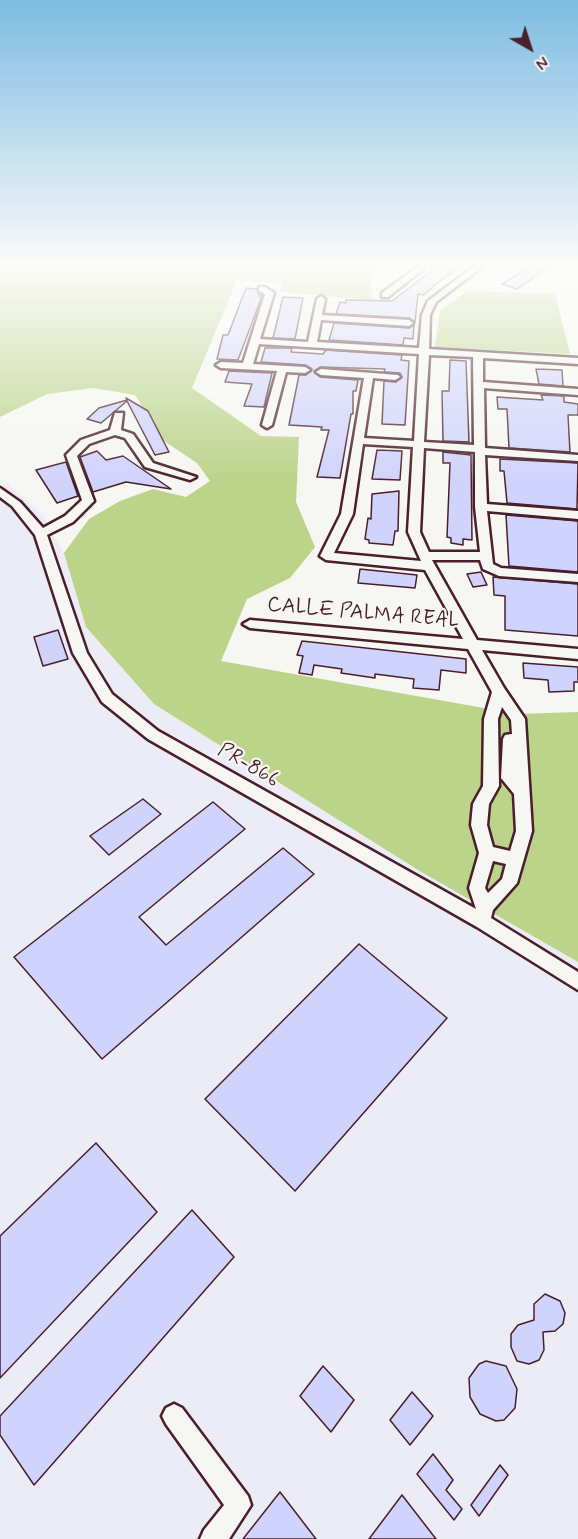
<!DOCTYPE html>
<style>
body{margin:0}
#map{position:relative;width:578px;height:1539px;overflow:hidden;background:#f6f6f2;font-family:Mynerve,sans-serif}
canvas{display:block}
.north{position:absolute;left:500px;top:18px;width:60px;height:60px;-webkit-text-stroke:4px #f6f6f2;paint-order:stroke;rotate:141deg;font-size:16px;font-weight:700;line-height:24px;text-align:center;color:#4a1f2b}
.north::after{content:'';display:block;margin:auto;width:21px;height:27px;background:#4a1f2b;clip-path:polygon(50% 0,100% 100%,50% 72%,0 100%)}
</style>
<div id="map">
<canvas width="578" height="1539"></canvas>
<div class="north">N</div>
</div>
<script>
const c = document.querySelector('canvas').getContext('2d');
c.lineJoin = 'round';
function paint(path, color) {
  c.fillStyle = color;
  c.fill(path, 'evenodd');
}
function shape(rows) {
  const path = new Path2D();
  for (const r of rows) {
    path.moveTo(r[0], r[1]);
    for (let i = 2; i < r.length; i += 2) path.lineTo(r[i], r[i + 1]);
  }
  return path;
}
function strokePath(path, color, width, dash) {
  c.strokeStyle = color;
  c.lineWidth = width;
  c.lineCap = dash ? 'butt' : 'round';
  c.setLineDash(dash || []);
  c.stroke(path);
}
function write(font, color, halo, rows, align = 'center') {
  c.font = font + ' Mynerve,sans-serif';
  c.lineWidth = 4.5;
  c.setLineDash([]);
  c.textBaseline = 'middle';
  c.strokeStyle = halo;
  c.fillStyle = color;
  for (const [text, x, y, turn = 0] of rows) {
    c.save();
    c.translate(x, y);
    c.rotate((+turn || 0) * Math.PI / 180);
    c.textAlign = isNaN(turn) ? turn : align;
    if (halo) c.strokeText(text, 0, 0);
    c.fillText(text, 0, 0);
    c.restore();
  }
}
paint(shape([
 [6,482,43,516,64,553,86,627,154,704,418,870,578,962,578,1539,0,1539,0,488]
]), '#ebecf5');
paint(shape([
 [0,268,379,268,371,277,372,300,280,292,282,284,237,280,192,388,261,436,299,437,296,502,315,547,290,578,247,599,221,661,517,714,578,712,578,962,418,870,154,704,86,627,64,553,89,519,120,501,153,489,186,497,210,481,197,463,164,441,135,395,93,388,47,394,0,417],
 [468,291,555,294,570,354,435,347,440,310]
]), '#bcd38a');
const building = shape([
 [435,268,459,268,437,283,424,295,418,294,415,322,409,318,336,314,340,302,346,303,346,300,392,301,435,268],
 [528,268,547,268,517,289,502,284,528,268],
 [246,288,257,289,259,296,262,296,238,360,217,359,223,335,228,335,246,288],
 [283,297,303,298,295,339,273,338,283,297],
 [334,323,409,328,414,325,413,339,404,338,403,345,329,340,334,323],
 [265,348,292,348,291,352,323,354,326,350,402,355,401,360,409,361,405,425,382,424,384,381,396,382,402,377,400,373,384,372,385,369,320,367,314,371,320,377,358,380,356,391,353,391,353,414,351,414,340,478,317,477,329,430,321,430,322,427,289,425,299,375,306,375,312,369,305,365,261,362,265,348],
 [450,360,466,361,469,442,443,441,442,391,449,391,450,360],
 [536,369,562,370,563,386,539,384,536,369],
 [229,371,272,373,264,407,244,406,252,384,225,382,229,371],
 [541,395,564,396,564,402,578,404,578,415,568,415,570,452,509,448,507,409,498,409,497,397,543,400,541,395],
 [126,398,148,411,169,452,155,455,127,401,101,423,87,419,99,408,127,400,126,398],
 [377,450,402,451,400,480,372,479,377,450],
 [97,451,106,460,123,456,171,489,126,482,93,492,80,457,97,451],
 [443,452,471,455,472,540,463,539,463,545,451,543,451,538,447,537,450,463,443,463,443,452],
 [500,459,578,463,577,509,507,503,504,471,500,471,500,459],
 [66,462,78,496,57,503,36,470,66,462],
 [399,491,398,531,395,531,393,545,369,543,369,540,365,539,368,518,371,519,372,494,399,491],
 [506,515,578,521,578,572,509,566,506,515],
 [360,569,417,575,415,588,358,583,360,569],
 [481,572,487,585,473,587,467,574,481,572],
 [493,577,578,584,578,636,505,630,505,596,494,595,493,577],
 [58,630,68,659,43,666,34,637,58,630],
 [302,641,466,659,466,673,441,670,439,690,413,688,414,679,375,674,375,678,341,673,342,669,314,665,312,675,299,673,303,656,297,655,302,641],
 [523,663,578,667,578,682,574,682,574,691,549,692,548,680,524,678,523,663],
 [143,799,161,814,109,855,90,836,143,799],
 [213,802,245,829,139,917,166,945,283,848,314,874,102,1059,14,957,213,802],
 [359,944,447,1018,295,1191,205,1099,359,944],
 [96,1143,157,1212,0,1378,0,1236,96,1143],
 [192,1210,234,1257,34,1485,0,1435,0,1416,192,1210],
 [545,1294,560,1301,565,1313,563,1324,555,1331,543,1332,544,1350,539,1360,529,1364,517,1361,511,1347,511,1334,518,1325,534,1320,534,1304,545,1294],
 [486,1361,506,1366,517,1389,515,1408,504,1420,496,1421,480,1414,470,1397,469,1378,479,1364,486,1361],
 [323,1366,354,1400,331,1432,300,1396,323,1366],
 [412,1392,433,1416,410,1445,390,1420,412,1392],
 [433,1454,453,1480,446,1490,462,1509,454,1520,417,1474,433,1454],
 [500,1465,508,1475,479,1516,471,1505,500,1465],
 [280,1492,316,1539,243,1539,280,1492],
 [402,1495,436,1539,369,1539,402,1495]
]);
paint(building, '#d0d3fc');
strokePath(building, '#4a1f2b', 1.5);
const minor = shape([
 [416,268,425,268,388,297,382,297,382,293,416,268],
 [472,268,481,268,436,302,430,315,429,349,578,358,578,364,483,358,483,382,578,389,578,395,484,388,485,448,578,455,578,461,485,455,487,504,578,511,578,519,487,511,493,564,501,568,578,574,578,582,499,576,483,569,480,560,432,560,477,640,578,649,578,659,482,650,504,688,525,719,532,831,517,883,493,910,491,918,578,972,578,990,477,927,148,739,102,702,73,653,35,535,12,506,0,497,0,488,20,502,43,528,65,516,82,500,66,455,81,440,110,430,115,413,123,413,121,430,133,434,153,463,196,477,190,480,145,467,125,438,115,435,89,444,77,456,94,501,73,522,47,535,87,653,112,694,158,731,476,909,469,888,479,853,471,825,473,804,483,786,484,719,492,692,468,649,250,628,243,624,250,620,463,639,425,570,326,560,320,556,341,514,364,378,321,375,316,372,321,369,398,375,400,377,395,380,373,378,364,438,414,441,419,354,259,344,253,364,305,367,310,370,305,373,286,372,272,425,267,428,262,425,277,371,221,368,216,365,221,362,243,363,265,294,259,291,259,287,265,287,274,293,260,339,308,342,317,299,321,296,325,299,322,315,409,320,413,323,409,326,321,320,317,342,419,348,422,315,428,301,472,268],
 [429,355,473,357,474,445,424,442,429,355],
 [363,444,413,447,408,532,421,561,334,553,353,514,363,444],
 [424,448,475,452,475,507,480,552,429,552,420,532,424,448],
 [502,707,511,720,512,734,505,735,503,739,501,778,514,794,516,831,510,851,493,847,487,825,489,804,499,786,498,719,502,707],
 [493,861,506,864,502,879,488,893,485,888,493,861],
 [174,1404,182,1408,248,1496,251,1505,229,1539,200,1539,204,1530,224,1505,166,1424,162,1416,166,1408,174,1404]
]);
strokePath(minor, '#4a1f2b', 5);
paint(minor, '#f6f6f2');
const sky = c.createLinearGradient(0, 0, 0, 483);
sky.addColorStop(0, '#7dbce3');
sky.addColorStop(0.55, '#fbfbf9');
sky.addColorStop(1, '#fbfbf900');
c.fillStyle = sky;
c.fillRect(0, 0, 578, 483);
write('21px', '#4a1f2b', '#f6f6f2', [
 ["CALLE PALMA REAL",363,614,5],
 ["PR-866",248,766,30]
]);
</script>
